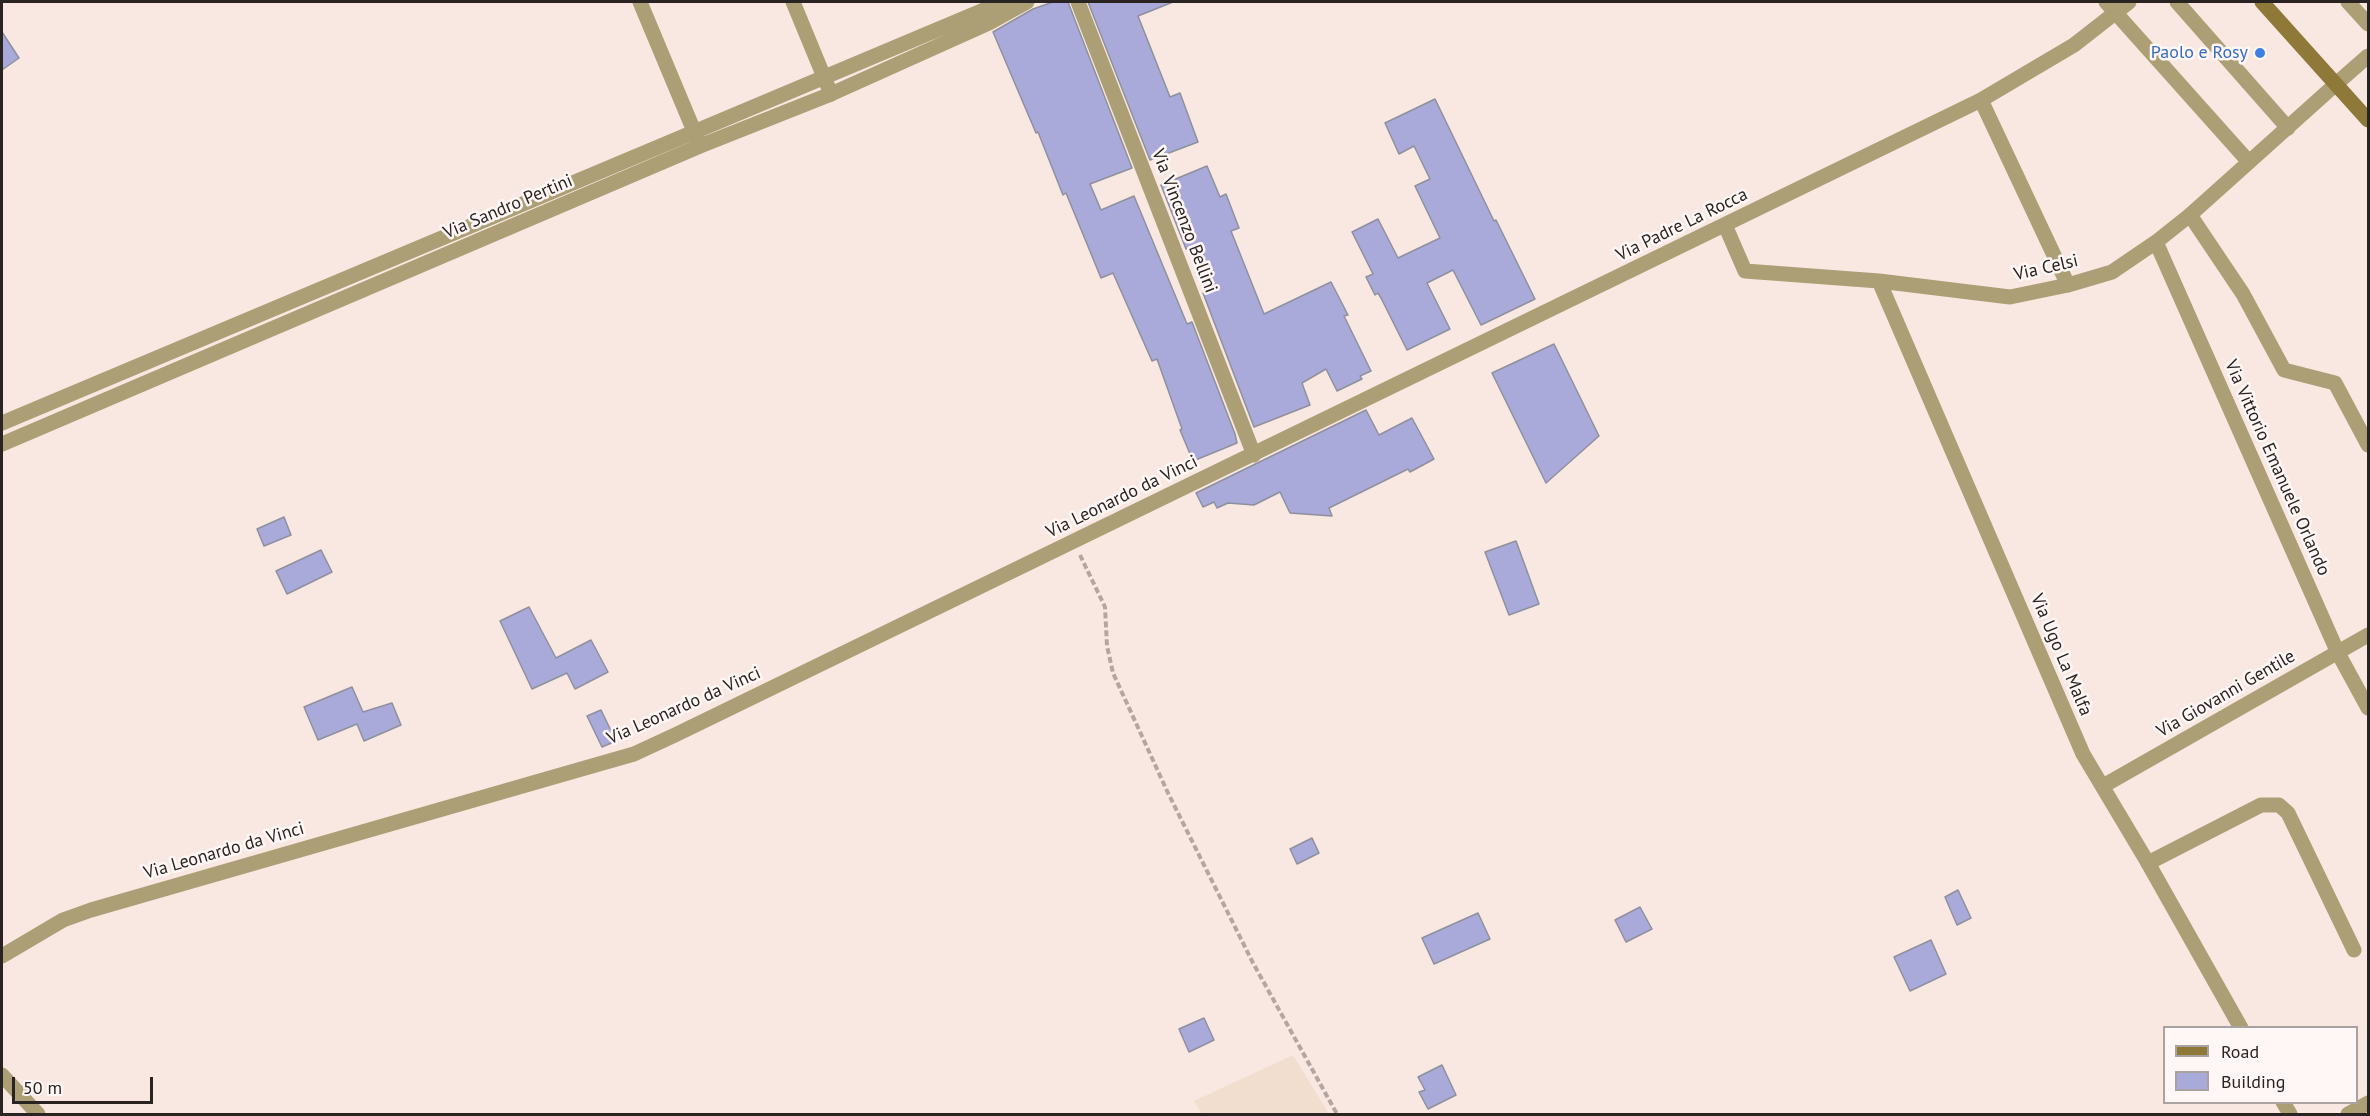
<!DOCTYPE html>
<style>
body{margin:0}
#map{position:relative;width:2370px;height:1116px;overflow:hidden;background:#f8e8e1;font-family:"PT Sans",sans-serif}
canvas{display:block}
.frame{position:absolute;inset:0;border:3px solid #292321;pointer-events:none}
.legend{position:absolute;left:2163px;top:1026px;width:195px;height:78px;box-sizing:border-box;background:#fef7f5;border:2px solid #a9a2a0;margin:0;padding:8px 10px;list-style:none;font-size:18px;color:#292321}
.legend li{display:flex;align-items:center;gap:12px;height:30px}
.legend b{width:30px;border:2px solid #a9a2a0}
.scale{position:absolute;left:12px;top:1077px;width:141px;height:27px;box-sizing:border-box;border:3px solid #292321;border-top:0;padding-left:8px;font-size:18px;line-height:21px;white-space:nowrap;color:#292321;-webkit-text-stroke:4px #fef7f5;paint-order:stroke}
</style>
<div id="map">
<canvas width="2370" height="1116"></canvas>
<div class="frame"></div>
<ul class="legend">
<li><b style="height:8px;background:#8e7939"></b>Road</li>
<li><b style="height:16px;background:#a9aada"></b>Building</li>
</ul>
<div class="scale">50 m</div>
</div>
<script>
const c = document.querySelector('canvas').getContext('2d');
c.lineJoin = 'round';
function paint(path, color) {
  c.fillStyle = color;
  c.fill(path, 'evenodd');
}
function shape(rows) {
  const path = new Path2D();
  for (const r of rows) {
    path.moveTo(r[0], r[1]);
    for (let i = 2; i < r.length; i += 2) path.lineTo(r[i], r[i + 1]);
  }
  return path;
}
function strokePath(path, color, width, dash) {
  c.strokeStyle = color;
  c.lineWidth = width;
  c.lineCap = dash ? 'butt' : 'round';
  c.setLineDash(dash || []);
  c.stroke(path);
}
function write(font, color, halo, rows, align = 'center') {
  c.font = font + ' "PT Sans",sans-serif';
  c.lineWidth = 5;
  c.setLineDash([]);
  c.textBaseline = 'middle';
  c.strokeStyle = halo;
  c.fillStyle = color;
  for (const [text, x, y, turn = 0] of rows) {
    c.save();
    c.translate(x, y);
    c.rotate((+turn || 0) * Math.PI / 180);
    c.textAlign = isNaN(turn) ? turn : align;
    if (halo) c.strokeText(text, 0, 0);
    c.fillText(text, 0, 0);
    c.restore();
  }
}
paint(shape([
 [1293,1055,1329,1114,1202,1114,1194,1101]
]), '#f1dece');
const building = shape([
 [1053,2,1068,2,1132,168,1090,184,1101,210,1134,196,1187,324,1192,322,1235,434,1237,443,1193,461,1180,430,1182,429,1157,359,1152,361,1113,273,1101,278,1066,193,1063,195,1038,132,1036,133,993,32,1033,9,1053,2],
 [1088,2,1173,2,1138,16,1170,97,1180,93,1198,142,1150,160,1088,2],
 [2,32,19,58,2,70,2,32],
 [1435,99,1494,221,1496,220,1535,299,1481,325,1453,270,1427,283,1450,329,1407,350,1381,298,1378,293,1375,295,1366,277,1373,274,1352,232,1378,219,1398,258,1440,238,1415,186,1430,179,1414,146,1399,154,1385,123,1435,99],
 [1207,166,1220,197,1226,194,1239,228,1231,231,1264,314,1331,282,1348,315,1344,316,1371,371,1360,376,1362,379,1337,391,1326,369,1302,383,1310,405,1254,427,1203,293,1216,288,1199,244,1186,249,1161,185,1207,166],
 [1554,344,1599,436,1546,483,1492,373,1554,344],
 [1366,410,1379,435,1412,418,1434,459,1410,472,1408,469,1329,508,1332,516,1290,513,1280,492,1254,505,1228,503,1217,508,1214,502,1203,507,1196,493,1366,410],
 [284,517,291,535,264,546,257,529,284,517],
 [1516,541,1539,604,1509,615,1485,552,1516,541],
 [321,550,332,572,287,594,276,571,321,550],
 [529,607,556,658,591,640,608,672,575,689,567,673,532,689,500,621,529,607],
 [352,687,363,712,392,703,401,725,364,741,357,724,318,740,304,707,352,687],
 [601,710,616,741,602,747,587,716,601,710],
 [1312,838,1319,853,1297,864,1290,849,1312,838],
 [1958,890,1971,918,1957,925,1945,897,1958,890],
 [1640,907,1652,929,1626,942,1615,920,1640,907],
 [1478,913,1490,939,1434,964,1422,938,1478,913],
 [1931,940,1946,974,1910,991,1894,957,1931,940],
 [1204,1018,1214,1040,1189,1052,1179,1029,1204,1018],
 [1442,1065,1456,1095,1428,1109,1419,1092,1425,1090,1418,1077,1442,1065]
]);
paint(building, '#a9aada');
strokePath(building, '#8f909d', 1.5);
strokePath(shape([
 [1080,555,1105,607,1107,646,1113,673,1168,793,1253,963,1337,1114]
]), '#b3a6a1', 4, [6, 3]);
strokePath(shape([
 [640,2,699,143],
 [793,2,831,94],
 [2106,2,2249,162],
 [2177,2,2288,128],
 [2348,2,2368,24],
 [2336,84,2368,56],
 [1981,100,2068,285],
 [2190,215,2243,294,2284,370,2335,383,2368,445],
 [2156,242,2338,653,2368,708],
 [2103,786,2368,635],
 [2148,863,2261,805,2279,805,2288,813,2354,950],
 [2348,1114,2368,1103]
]), '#ac9f76', 15);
strokePath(shape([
 [1078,2,1254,455],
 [1725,225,1745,271,1879,281,2010,297,2068,285,2112,272,2156,242,2190,215,2336,84],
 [1879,281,2083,754,2148,863,2241,1028],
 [2,423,984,10,1014,4],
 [2,444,700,146,831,94,989,23,1027,2],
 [2,956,63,920,91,910,585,768,634,754,675,735,1981,100,2074,45,2129,2],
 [2,1075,38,1114],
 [2283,1102,2290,1114]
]), '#ac9f76', 15);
strokePath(shape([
 [2262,2,2368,120]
]), '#8e7939', 15);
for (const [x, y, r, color] of [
 [2260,53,6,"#3f7fe0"]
]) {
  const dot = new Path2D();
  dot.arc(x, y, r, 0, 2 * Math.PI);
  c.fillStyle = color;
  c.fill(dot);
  strokePath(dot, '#fef7f5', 2);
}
write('18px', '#366cbe', '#fef7f5', [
 ["Paolo e Rosy",2248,53]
], 'right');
write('18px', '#292321', '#fef7f5', [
 ["Via Sandro Pertini",508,207,-23],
 ["Via Vincenzo Bellini",1184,221,69],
 ["Via Padre La Rocca",1682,225,-26],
 ["Via Celsi",2046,268,-13],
 ["Via Vittorio Emanuele Orlando",2277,468,66],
 ["Via Leonardo da Vinci",1122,497,-26],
 ["Via Ugo La Malfa",2061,655,67],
 ["Via Giovanni Gentile",2226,694,-30],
 ["Via Leonardo da Vinci",684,706,-24],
 ["Via Leonardo da Vinci",224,851,-16]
]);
</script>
